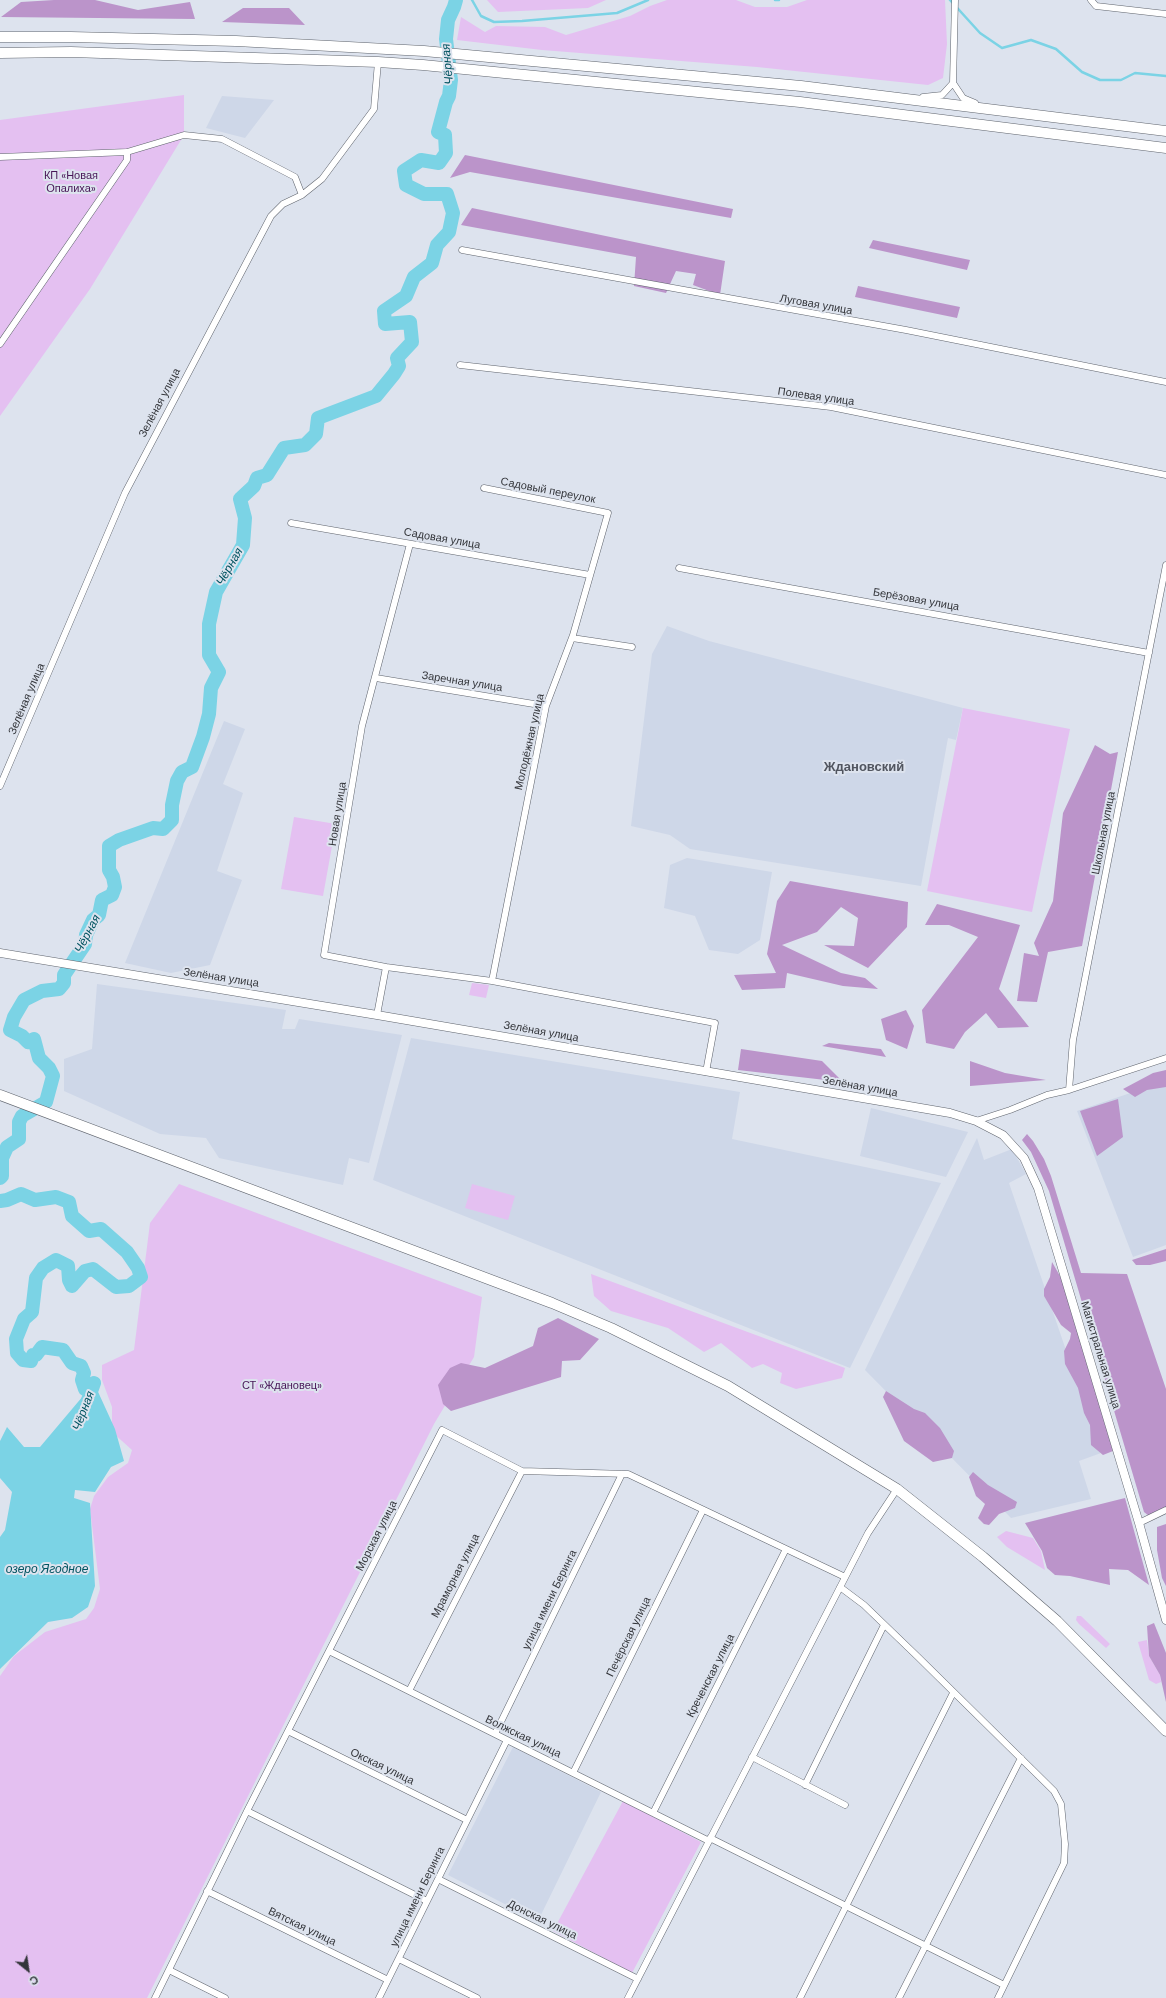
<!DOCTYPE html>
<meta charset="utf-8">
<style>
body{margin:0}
#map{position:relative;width:1166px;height:1998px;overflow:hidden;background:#dde3ee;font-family:"DM Sans",sans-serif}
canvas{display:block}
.north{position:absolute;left:8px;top:1950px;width:40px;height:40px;-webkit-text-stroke:3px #dde3ee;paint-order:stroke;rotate:150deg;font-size:11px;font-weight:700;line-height:16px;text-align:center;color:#33353a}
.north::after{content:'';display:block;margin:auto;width:14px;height:18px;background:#33353a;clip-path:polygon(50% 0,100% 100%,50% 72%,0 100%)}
</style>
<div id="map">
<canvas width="1166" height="1998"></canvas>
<div class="north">С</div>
</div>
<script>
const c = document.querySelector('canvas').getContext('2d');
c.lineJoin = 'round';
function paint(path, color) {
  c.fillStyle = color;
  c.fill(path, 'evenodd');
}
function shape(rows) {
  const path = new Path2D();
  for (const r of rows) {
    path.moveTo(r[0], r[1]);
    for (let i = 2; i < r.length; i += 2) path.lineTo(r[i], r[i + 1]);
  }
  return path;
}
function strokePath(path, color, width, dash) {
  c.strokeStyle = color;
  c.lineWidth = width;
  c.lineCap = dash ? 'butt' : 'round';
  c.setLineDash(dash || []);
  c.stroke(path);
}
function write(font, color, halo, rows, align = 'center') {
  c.font = font + ' "DM Sans",sans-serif';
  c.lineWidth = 4;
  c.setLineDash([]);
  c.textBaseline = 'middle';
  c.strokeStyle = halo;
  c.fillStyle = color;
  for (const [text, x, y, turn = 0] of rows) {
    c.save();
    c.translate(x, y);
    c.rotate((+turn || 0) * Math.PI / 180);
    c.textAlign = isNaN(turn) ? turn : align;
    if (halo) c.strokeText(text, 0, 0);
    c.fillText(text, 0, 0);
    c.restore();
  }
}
paint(shape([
 [222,96,274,100,245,138,206,128],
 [667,626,709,641,963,708,956,740,948,738,921,886,690,849,670,835,631,826,652,654],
 [224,721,245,729,223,784,243,793,217,871,242,880,210,965,171,973,125,963],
 [687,858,772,872,760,940,738,954,709,950,695,916,664,908,670,865],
 [97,984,286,1010,282,1029,295,1029,299,1019,402,1035,369,1163,349,1158,343,1185,219,1158,206,1138,160,1134,64,1091,64,1059,92,1049],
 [411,1038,740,1092,732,1139,941,1183,850,1368,373,1180],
 [1166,1081,1166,1245,1133,1257,1077,1111],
 [871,1108,968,1132,946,1177,860,1156],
 [977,1138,984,1160,1012,1149,1026,1174,1009,1183,1101,1453,1079,1461,1091,1499,1011,1518,865,1370],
 [513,1747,601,1792,538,1921,448,1875]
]), '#ced7e8');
paint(shape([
 [487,0,606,0,588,8,498,12],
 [667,0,736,0,755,7,787,7,807,0,945,0,947,44,943,78,928,85,757,67,542,50,457,40,461,17,485,32,496,26,545,27,566,35,630,16,650,6],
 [184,95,184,135,90,289,0,416,0,120],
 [963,708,1070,729,1032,912,927,891],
 [294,817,336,824,323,896,281,889],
 [472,983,489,985,486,998,469,995],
 [179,1184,482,1297,474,1357,434,1424,147,1998,0,1998,0,1676,14,1656,45,1632,86,1619,94,1608,100,1589,90,1509,94,1496,108,1477,128,1463,132,1450,112,1432,112,1407,102,1380,102,1365,134,1350,150,1223],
 [472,1184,515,1196,508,1220,465,1208],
 [591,1274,845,1368,842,1378,796,1389,780,1383,782,1373,763,1364,752,1368,721,1343,704,1352,668,1328,611,1311,594,1296],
 [1006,1531,1033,1538,1041,1551,1045,1570,1007,1547,997,1537],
 [1077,1616,1081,1616,1110,1644,1106,1648,1079,1624,1076,1620],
 [1147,1640,1149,1656,1160,1675,1161,1682,1156,1684,1149,1680,1138,1642],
 [623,1801,701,1842,632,1973,553,1931]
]), '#e4c0f1');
paint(shape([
 [54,0,95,0,138,10,190,2,195,19,1,17,21,2],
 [243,8,289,8,305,25,222,22],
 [465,155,733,209,731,218,470,172,450,178],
 [472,208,725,261,720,295,693,285,696,274,676,271,666,293,634,286,636,257,461,225],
 [873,240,970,260,967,270,869,248],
 [858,286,960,307,957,318,855,297],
 [1095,745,1110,754,1118,752,1082,946,1048,952,1037,1002,1017,1001,1024,953,1039,956,1034,943,1053,901,1063,813],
 [790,881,908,902,907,927,868,968,824,945,854,946,858,918,841,907,817,932,782,945,841,973,865,978,878,989,843,986,787,973,785,988,742,990,734,975,776,973,767,954,777,901],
 [937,904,1020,925,999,989,1029,1027,998,1028,986,1013,965,1032,954,1049,926,1043,922,1010,978,937,949,925,925,925],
 [906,1010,914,1026,907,1049,886,1040,881,1019],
 [829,1043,881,1049,886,1057,822,1046],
 [741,1049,822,1061,843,1082,738,1070],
 [970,1061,1005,1073,1046,1080,970,1086],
 [1166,1070,1166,1087,1147,1090,1135,1097,1123,1089,1153,1073],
 [1118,1099,1123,1137,1097,1156,1080,1111],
 [1027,1134,1033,1141,1044,1159,1051,1176,1081,1273,1127,1274,1166,1389,1166,1507,1149,1516,1144,1512,1049,1191,1031,1152,1022,1140],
 [1166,1249,1166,1261,1150,1265,1136,1265,1132,1260],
 [1052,1262,1064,1283,1113,1451,1103,1455,1091,1445,1090,1425,1084,1413,1078,1388,1065,1364,1064,1351,1070,1339,1071,1333,1061,1325,1044,1296,1044,1289,1050,1277],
 [558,1318,599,1339,580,1360,562,1361,561,1377,451,1411,443,1404,438,1385,450,1368,461,1363,485,1368,533,1346,538,1328],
 [886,1391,914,1409,925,1413,940,1428,954,1451,952,1458,933,1462,904,1441,883,1397],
 [973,1472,988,1485,1017,1502,1015,1508,999,1514,989,1525,984,1524,978,1518,985,1504,976,1496,969,1477],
 [1125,1498,1149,1585,1128,1570,1109,1569,1110,1585,1070,1576,1055,1575,1047,1568,1042,1551,1025,1523],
 [1166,1524,1166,1586,1162,1578,1157,1550,1157,1527],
 [1154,1623,1166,1653,1166,1702,1160,1675,1149,1656,1147,1626]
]), '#bb94ca');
paint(shape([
 [94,1383,115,1429,124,1461,111,1467,95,1492,75,1490,74,1498,90,1503,95,1586,88,1607,72,1618,48,1622,0,1669,0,1537,5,1530,12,1492,0,1478,0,1441,7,1427,24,1447,40,1447]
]), '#7bd3e5');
strokePath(shape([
 [472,0,481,16,494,22,522,21,617,13,648,0],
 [775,0,779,0],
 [950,0,980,33,1002,48,1031,40,1056,49,1082,72,1100,80,1121,80,1135,73,1166,76]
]), '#7bd3e5', 2.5);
strokePath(shape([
 [0,1178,2,1176,2,1158,7,1147,19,1139,19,1122,22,1116,46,1102,53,1076,49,1068,39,1058,34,1039,28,1042,22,1036,10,1030,14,1017,24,1000,42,991,59,989,64,983,64,975,85,944,86,935,93,920,99,915,102,900,112,895,115,887,113,877,109,870,109,846,119,840,153,828,163,829,172,820,172,805,177,781,182,772,192,767,203,737,209,714,211,688,219,672,209,655,209,624,216,592,243,545,245,518,240,499,254,486,257,478,267,475,284,448,305,445,316,434,318,418,376,396,394,374,399,366,397,358,412,342,410,322,385,324,384,311,406,296,414,277,432,263,437,245,449,232,453,213,447,194,424,194,406,185,404,171,421,160,439,163,446,153,445,135,438,132,446,102,449,96,451,80,446,39,448,20,454,7,456,0],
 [0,1201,7,1200,21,1194,35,1200,56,1197,69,1202,72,1216,89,1231,101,1229,127,1252,138,1268,141,1277,129,1286,116,1287,93,1269,85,1271,72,1286,69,1280,68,1266,56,1260,43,1268,36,1278,32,1312,24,1319,16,1339,17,1353,23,1360,31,1361,33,1355,36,1355,42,1347,63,1350,72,1363,81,1366,84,1373,82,1380,85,1389,94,1383,88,1400]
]), '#7bd3e5', 14);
const minor = shape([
 [955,0,953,83,963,98,975,103],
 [1091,0,1096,6,1166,14],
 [923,97,942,95,953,83],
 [0,157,127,152,184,135,222,139,295,177,302,195],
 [462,250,906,330,1166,382],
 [0,344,127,160,127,152],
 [460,365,831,407,1166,475],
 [484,488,608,513,573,635,546,706,492,981],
 [291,523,590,575],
 [679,568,1149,653],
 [572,638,632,647],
 [376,678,546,706],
 [0,786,125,493,271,216,283,204,302,195,322,179,374,109,378,62],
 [386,967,324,955,362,726,410,544],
 [377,1015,386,967,492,981,715,1023,706,1072],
 [1069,1090,1073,1040,1166,565],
 [976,1121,1010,1110,1047,1095,1069,1090,1166,1058],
 [1139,1523,1166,1510],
 [840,1587,864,1605,918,1657,1054,1791,1061,1804,1065,1844,1064,1863,998,1998],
 [329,1651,709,1841],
 [409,1691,522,1471],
 [288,1731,467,1820],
 [495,1734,622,1474],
 [752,1757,845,1805],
 [573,1773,703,1510],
 [805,1785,884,1625],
 [247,1811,427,1901],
 [653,1813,786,1549],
 [710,1838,1004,1985],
 [438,1879,638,1979],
 [207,1891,388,1980],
 [399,1959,477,1998],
 [169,1970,225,1998],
 [155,1998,247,1811,442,1430,522,1471,628,1474,845,1577],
 [379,1998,507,1740],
 [628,1998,868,1533,897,1489],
 [800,1998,953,1693],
 [899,1998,1021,1758]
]);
const tertiary = shape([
 [0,953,377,1015,950,1113,976,1121,1003,1135,1024,1158,1038,1188,1139,1523,1166,1620]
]);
const primary = shape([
 [0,37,71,37,236,41,424,51,801,86,1166,131],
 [0,53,71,52,378,62,423,65,800,102,1166,148],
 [0,1095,552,1303,611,1328,728,1386,897,1489,983,1557,1057,1621,1166,1731]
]);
strokePath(minor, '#5f646d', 7);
strokePath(tertiary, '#5f646d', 9);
strokePath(primary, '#5f646d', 11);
strokePath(minor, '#fff', 6);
strokePath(tertiary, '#fff', 8);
strokePath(primary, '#fff', 10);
write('11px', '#471657', '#dde3ee', [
 ["КП «Новая",71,176],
 ["Опалиха»",71,189],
 ["СТ «Ждановец»",282,1386]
]);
write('11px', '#33353a', '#dde3ee', [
 ["Луговая улица",816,305,10],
 ["Полевая улица",816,397,8],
 ["Зелёная улица",160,403,-62],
 ["Садовый переулок",548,491,11],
 ["Садовая улица",442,539,10],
 ["Берёзовая улица",916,600,10],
 ["Заречная улица",462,682,9],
 ["Зелёная улица",27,699,-67],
 ["Молодёжная улица",530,742,-77],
 ["Новая улица",338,814,-81],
 ["Школьная улица",1104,833,-79],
 ["Зелёная улица",221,978,9],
 ["Зелёная улица",541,1032,10],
 ["Зелёная улица",860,1087,10],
 ["Магистральная улица",1100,1355,73],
 ["Морская улица",377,1536,-63],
 ["Мраморная улица",456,1576,-63],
 ["улица имени Беринга",550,1600,-64],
 ["Печёрская улица",629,1637,-64],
 ["Креченская улица",711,1676,-63],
 ["Волжская улица",523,1737,26],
 ["Окская улица",382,1767,26],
 ["улица имени Беринга",418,1897,-64],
 ["Донская улица",542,1920,26],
 ["Вятская улица",302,1927,26]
]);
write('italic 12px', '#005360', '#dde3ee', [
 ["Чёрная",448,64,-95],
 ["Чёрная",230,567,-60],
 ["Чёрная",88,934,-62],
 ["Чёрная",84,1411,-69],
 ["озеро Ягодное",47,1570]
]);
write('bold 13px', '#51555f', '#dde3ee', [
 ["Ждановский",864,768]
]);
</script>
